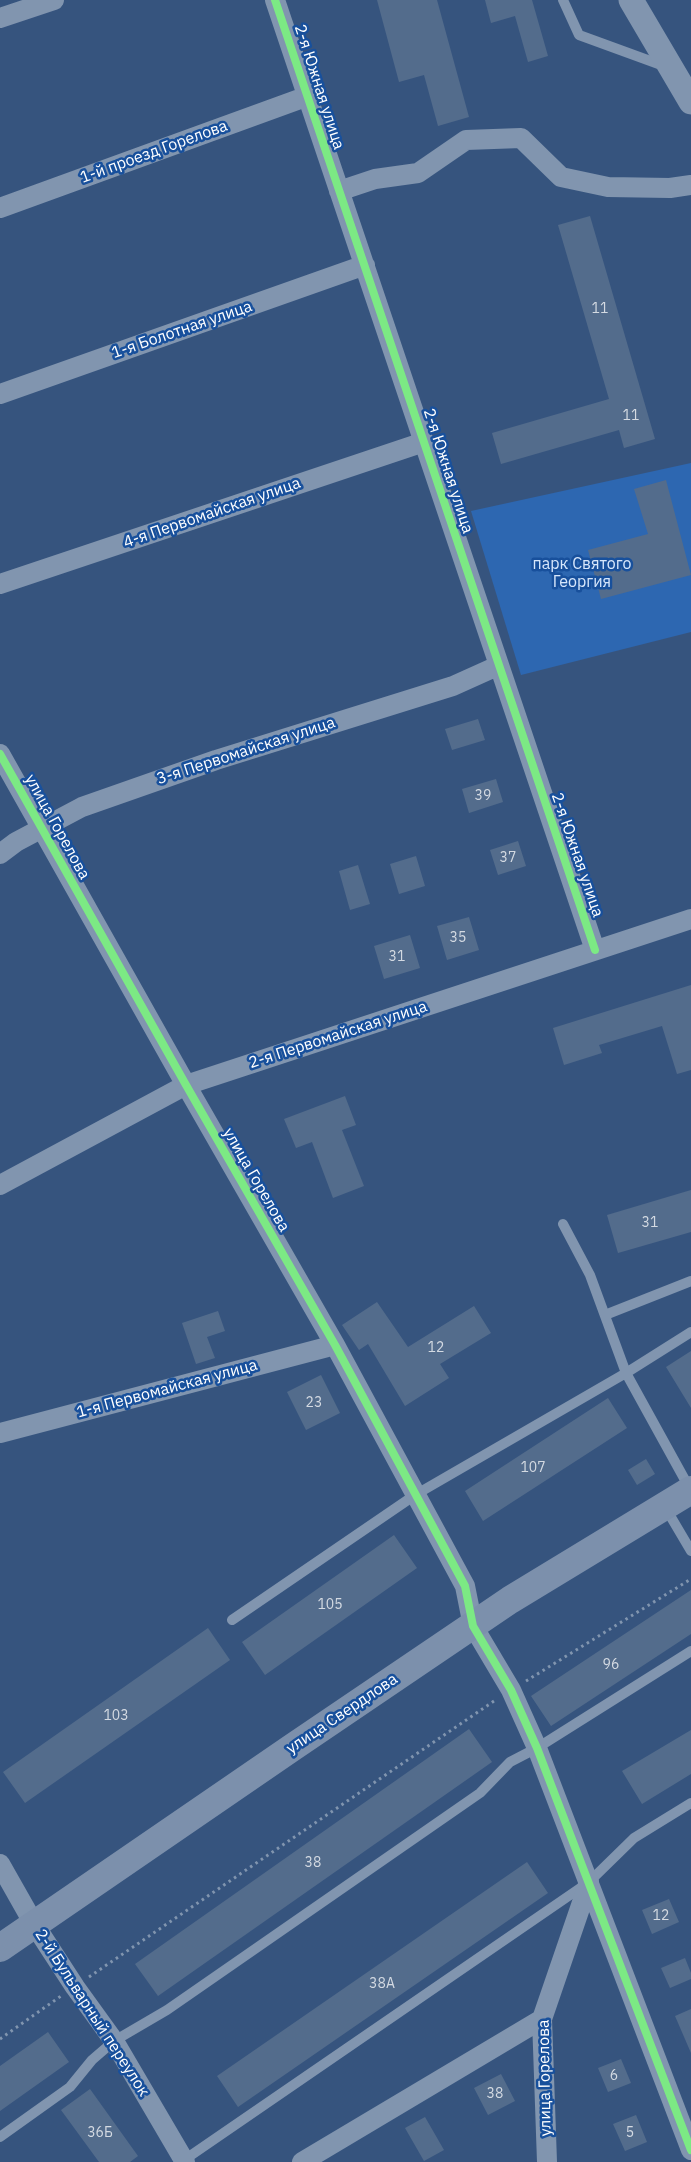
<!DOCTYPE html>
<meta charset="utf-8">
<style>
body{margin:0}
canvas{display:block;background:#36547e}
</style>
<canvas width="691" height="2162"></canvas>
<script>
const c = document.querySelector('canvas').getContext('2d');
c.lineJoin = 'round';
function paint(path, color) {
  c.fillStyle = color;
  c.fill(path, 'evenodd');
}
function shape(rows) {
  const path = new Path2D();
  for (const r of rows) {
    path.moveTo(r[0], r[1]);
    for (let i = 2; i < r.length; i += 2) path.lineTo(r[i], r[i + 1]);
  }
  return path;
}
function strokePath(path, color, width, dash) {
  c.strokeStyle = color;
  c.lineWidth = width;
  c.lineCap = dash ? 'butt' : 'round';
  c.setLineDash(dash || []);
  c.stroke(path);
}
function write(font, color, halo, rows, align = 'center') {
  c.font = font + ' "IBM Plex Sans",sans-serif';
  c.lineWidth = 5;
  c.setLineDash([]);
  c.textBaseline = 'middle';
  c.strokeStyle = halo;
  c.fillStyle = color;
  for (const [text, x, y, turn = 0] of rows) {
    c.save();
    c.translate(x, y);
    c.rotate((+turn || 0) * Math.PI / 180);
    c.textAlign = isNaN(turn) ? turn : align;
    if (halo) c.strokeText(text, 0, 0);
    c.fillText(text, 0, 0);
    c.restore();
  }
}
paint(shape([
 [691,463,691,632,521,675,471,511]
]), '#2d67b1');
paint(shape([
 [377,0,437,0,469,117,438,126,424,75,399,82],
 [485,0,532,0,548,56,528,62,515,16,491,23],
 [590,216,655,439,624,448,619,430,501,464,492,433,609,399,558,225],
 [666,480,691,575,601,599,588,550,648,534,634,489],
 [478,719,485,740,452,750,445,729],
 [496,779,503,802,469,813,462,789],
 [518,841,526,866,498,875,490,850],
 [416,856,425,886,399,894,390,864],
 [358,865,370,904,350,910,339,871],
 [469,917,479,950,447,960,437,926],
 [410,935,420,968,384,979,374,946],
 [691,985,691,1070,677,1074,662,1026,599,1045,602,1053,564,1065,553,1028],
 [345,1096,356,1125,342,1130,364,1186,333,1198,312,1142,296,1148,284,1119],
 [691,1190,691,1232,618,1253,607,1215],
 [377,1302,408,1347,474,1306,491,1333,440,1364,449,1378,405,1406,368,1344,359,1350,342,1325],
 [218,1311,225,1331,207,1337,215,1358,196,1364,182,1323],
 [691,1351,691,1408,666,1367],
 [321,1375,340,1413,306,1430,287,1392],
 [608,1398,627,1428,483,1521,465,1491],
 [646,1459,655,1474,637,1485,628,1470],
 [394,1535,417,1568,265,1675,242,1642],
 [691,1590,691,1634,551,1726,531,1696],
 [208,1628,230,1660,25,1803,3,1772],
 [469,1729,492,1762,158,1996,135,1964],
 [691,1730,691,1774,642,1804,622,1771],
 [527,1862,548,1893,238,2107,217,2076],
 [669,1899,679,1922,652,1934,642,1910],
 [685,1958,691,1973,691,1979,670,1988,661,1968],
 [691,2009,691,2053,675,2016],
 [48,2032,69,2062,0,2111,0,2066],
 [621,2059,631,2083,608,2092,598,2068],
 [501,2074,515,2101,488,2115,474,2088],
 [90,2089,138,2156,130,2162,99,2162,61,2110],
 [636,2115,647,2142,625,2151,613,2124],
 [425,2117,444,2150,424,2161,405,2128]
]), '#536c8c');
strokePath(shape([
 [526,1681,691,1579],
 [89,1977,497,1699],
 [0,2039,61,1996]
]), '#8195af', 3, [2.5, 4]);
strokePath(shape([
 [563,0,579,35,664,66],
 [563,1224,590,1275,626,1373,690,1489],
 [605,1315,691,1281],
 [665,1507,691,1551],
 [232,1620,415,1495,626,1373,691,1332],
 [0,2137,70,2087,92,2060,114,2041,167,2010,480,1793,510,1762,537,1748,691,1651],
 [184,2160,589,1882,634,1838,691,1803]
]), '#8195af', 10);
strokePath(shape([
 [275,0,595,950],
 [0,18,54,0],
 [339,191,375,179,418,173,466,140,521,138,561,177,608,187,670,188,691,185],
 [0,208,308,96],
 [0,394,365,265],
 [0,584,424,442],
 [0,754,186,1085,335,1345,465,1586,473,1626,511,1690,537,1748,691,2150],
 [0,854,16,842,82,807,216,760,453,686,493,668,499,669],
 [0,1185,186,1085,691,919],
 [0,1433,335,1345],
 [0,1864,34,1924,75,1987,114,2041,185,2162],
 [302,2162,542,2019],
 [547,2162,542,2019,589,1882]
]), '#8195af', 20);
strokePath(shape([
 [631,0,691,102]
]), '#8195af', 25);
strokePath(shape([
 [0,1948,293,1747,510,1600,691,1490]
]), '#7c90ac', 28);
strokePath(shape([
 [275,0,595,950],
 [0,754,186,1085,335,1345,465,1586,473,1626,511,1690,537,1748,691,2150]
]), '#7ce984', 8);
write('14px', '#d4dae2', null, [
 ["11",600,309],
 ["11",631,416],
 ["39",483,796],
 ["37",508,858],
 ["35",458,938],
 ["31",397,957],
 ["31",650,1223],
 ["12",436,1348],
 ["23",314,1403],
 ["107",533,1468],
 ["105",330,1605],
 ["96",611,1665],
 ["103",116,1716],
 ["38",313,1863],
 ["12",661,1916],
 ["38А",382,1984],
 ["6",614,2076],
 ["38",495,2094],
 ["36Б",100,2133],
 ["5",630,2133]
]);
write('16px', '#fff', '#18509c', [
 ["2-я Южная улица",319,87,72],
 ["1-й проезд Горелова",154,152,-20],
 ["1-я Болотная улица",182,330,-19],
 ["2-я Южная улица",448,471,72],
 ["4-я Первомайская улица",212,513,-19],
 ["3-я Первомайская улица",246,751,-18],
 ["улица Горелова",57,827,61],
 ["2-я Южная улица",577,855,71],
 ["2-я Первомайская улица",338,1035,-18],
 ["улица Горелова",256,1180,60],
 ["1-я Первомайская улица",167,1389,-15],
 ["улица Свердлова",342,1714,-34],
 ["2-й Бульварный переулок",92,2013,57],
 ["улица Горелова",545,2078,-91]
]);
write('16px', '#d7e7fc', '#18509c', [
 ["парк Святого",582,564],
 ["Георгия",582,582]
]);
</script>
